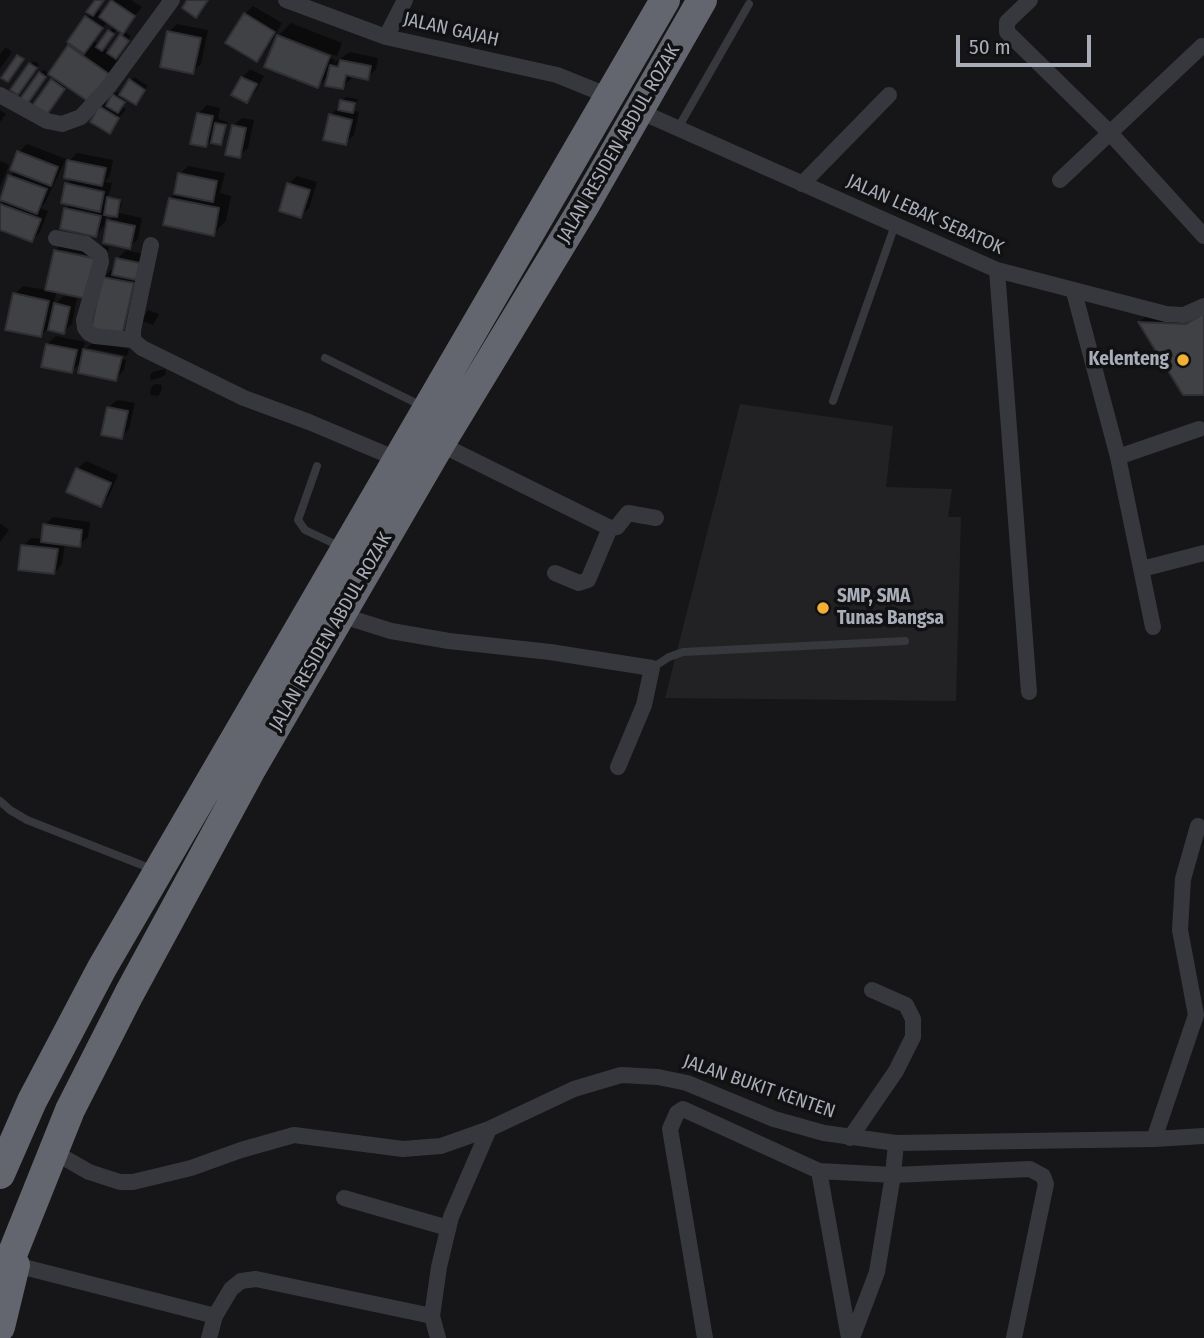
<!DOCTYPE html>
<style>
body{margin:0}
#map{position:relative;width:1204px;height:1338px;overflow:hidden;background:#161618;font-family:"Fira Sans Condensed",sans-serif}
canvas{display:block}
.scale{position:absolute;left:956px;top:35px;width:135px;height:32px;box-sizing:border-box;border:4px solid #a8adb8;border-top:0;padding-left:9px;font-size:21px;line-height:24px;white-space:nowrap;color:#a8adb8;-webkit-text-stroke:5px #111113;paint-order:stroke}
</style>
<div id="map">
<canvas width="1204" height="1338"></canvas>
<div class="scale">50 m</div>
</div>
<script>
const c = document.querySelector('canvas').getContext('2d');
c.lineJoin = 'round';
function paint(path, color) {
  c.fillStyle = color;
  c.fill(path, 'evenodd');
}
function shape(rows) {
  const path = new Path2D();
  for (const r of rows) {
    path.moveTo(r[0], r[1]);
    for (let i = 2; i < r.length; i += 2) path.lineTo(r[i], r[i + 1]);
  }
  return path;
}
function strokePath(path, color, width, dash) {
  c.strokeStyle = color;
  c.lineWidth = width;
  c.lineCap = dash ? 'butt' : 'round';
  c.setLineDash(dash || []);
  c.stroke(path);
}
function write(font, color, halo, rows, align = 'center') {
  c.font = font + ' "Fira Sans Condensed",sans-serif';
  c.lineWidth = 7;
  c.setLineDash([]);
  c.textBaseline = 'middle';
  c.strokeStyle = halo;
  c.fillStyle = color;
  for (const [text, x, y, turn = 0] of rows) {
    c.save();
    c.translate(x, y);
    c.rotate((+turn || 0) * Math.PI / 180);
    c.textAlign = isNaN(turn) ? turn : align;
    if (halo) c.strokeText(text, 0, 0);
    c.fillText(text, 0, 0);
    c.restore();
  }
}
paint(shape([
 [740,404,893,426,886,487,952,489,948,517,961,517,956,701,665,698]
]), '#222225');
paint(shape([
 [97,0,103,0,96,9,104,14,114,0,131,0,142,7,123,31,131,36,116,57,120,60,101,87,68,85,46,114,35,106,56,77,73,43,70,41,91,13],
 [108,21,114,26,99,45,94,41],
 [118,28,124,32,109,52,103,48],
 [253,6,282,23,265,52,257,60,245,14],
 [291,23,342,43,337,56,282,36,282,39,335,60,334,63,350,52,378,58,376,69,367,78,352,74,351,79,342,87,330,74,318,86,278,36],
 [177,24,208,30,201,64,192,72,169,32],
 [6,47,12,52,0,69,0,54],
 [34,61,39,64,21,89,31,64],
 [250,69,264,76,255,92,247,101,242,78],
 [44,70,48,73,31,98,40,73],
 [134,77,148,86,139,100,127,98,122,107,126,109,109,131,101,107,117,92,121,94],
 [345,97,358,99,353,110,359,112,354,135,345,143,331,115,340,106],
 [207,105,220,108,218,119,228,122,224,140,221,143,214,137,205,145,198,114],
 [0,110,6,114,0,122],
 [242,118,254,120,248,148,239,156,233,126],
 [27,144,66,159,45,203,40,208,48,211,40,232,32,240,0,228,0,206,5,200,10,176,16,170,19,152],
 [77,153,113,160,110,176,104,182,112,183,108,198,122,202,119,213,142,218,138,239,126,250,148,255,135,321,122,334,103,281,57,291,53,306,64,296,77,298,72,324,63,332,47,329,41,335,15,294,23,286,47,290,55,251,68,238,109,247,101,280,116,265,118,258,129,247,109,221,115,215,107,213,104,226,96,235,66,209,71,204,67,184,73,178,69,161],
 [62,250,106,259,105,263,62,254],
 [0,161,9,165,0,187],
 [188,166,225,173,220,193,231,196,226,221,213,234,170,198,176,193,180,174],
 [297,176,317,182,309,208,300,216,289,184],
 [1157,305,1204,308,1204,394,1184,394,1140,322],
 [148,310,159,314,153,325,142,321],
 [56,336,85,342,82,353,93,342,129,349,127,356,89,348,89,352,126,360,124,370,116,379,83,360,72,371,47,344],
 [165,369,166,374,162,377,151,380,150,375,153,372],
 [155,384,162,385,161,392,158,396,150,395,151,388],
 [117,400,135,403,129,429,121,437,108,408],
 [86,461,118,475,109,496,101,505,77,469],
 [53,517,90,522,88,537,79,545,65,543,62,564,54,573,23,546,31,538,43,539,45,525],
 [0,523,9,530,0,542]
]), '#0007');
const building = shape([
 [95,0,104,0,93,16,86,12,95,0],
 [111,0,135,16,123,34,99,17,111,0],
 [187,0,208,0,196,18,182,8,187,0],
 [244,13,275,32,257,62,225,43,244,13],
 [85,16,103,28,84,54,67,42,85,16],
 [108,30,114,34,102,51,96,47,108,30],
 [167,31,201,38,193,74,160,67,167,31],
 [120,34,129,41,116,59,107,53,120,34],
 [277,35,330,56,318,88,264,67,277,35],
 [68,45,109,74,89,102,48,74,68,45],
 [17,55,24,59,8,82,1,78,17,55],
 [340,60,371,66,368,80,346,75,343,89,325,86,330,65,338,67,340,60],
 [29,63,37,68,18,95,10,90,29,63],
 [39,72,46,77,28,103,20,99,39,72],
 [241,77,257,84,247,103,231,95,241,77],
 [51,79,65,89,46,116,32,106,51,79],
 [129,79,145,90,136,105,119,95,129,79],
 [112,94,125,102,118,113,106,106,112,94],
 [340,100,355,103,353,113,338,110,340,100],
 [99,106,119,118,110,134,90,122,99,106],
 [197,113,213,116,206,147,190,144,197,113],
 [329,114,352,120,346,145,323,140,329,114],
 [215,123,226,125,221,145,211,143,215,123],
 [232,125,246,128,240,158,225,155,232,125],
 [17,151,58,167,51,186,10,170,17,151],
 [67,160,106,168,102,186,64,178,67,160],
 [178,173,217,181,213,202,174,194,178,173],
 [8,175,47,189,37,214,0,200,8,175],
 [65,183,104,192,100,212,61,203,65,183],
 [287,183,310,190,301,218,279,211,287,183],
 [107,197,120,200,117,217,104,215,107,197],
 [169,198,219,208,214,236,163,225,169,198],
 [0,204,41,219,32,242,0,230,0,204],
 [64,208,101,216,96,237,60,229,64,208],
 [107,220,135,226,130,249,103,243,107,220],
 [54,250,97,259,88,299,45,290,54,250],
 [116,258,140,263,136,280,112,275,116,258],
 [102,277,134,283,122,336,91,329,102,277],
 [13,293,49,301,41,337,5,330,13,293],
 [54,303,70,307,64,334,48,330,54,303],
 [1204,313,1204,395,1183,395,1138,322,1186,324,1204,313],
 [46,344,77,350,72,373,41,367,46,344],
 [83,349,122,357,116,381,78,373,83,349],
 [107,407,128,411,122,439,101,435,107,407],
 [76,468,111,483,101,507,66,492,76,468],
 [43,524,82,530,80,547,41,542,43,524],
 [21,545,58,549,54,574,18,570,21,545]
]);
paint(building, '#404145');
strokePath(building, '#303034', 2);
strokePath(shape([
 [678,128,749,4],
 [325,358,422,406],
 [833,401,895,225],
 [317,466,298,520,305,530,339,546],
 [652,668,669,657,683,652,905,641],
 [0,801,10,810,27,820,152,869]
]), '#37383d', 8);
strokePath(shape([
 [286,0,386,37,557,75,609,96],
 [1030,0,1007,22,1007,32,1111,134,1204,236],
 [386,37,405,0],
 [0,95,47,121,62,124,81,117,109,86,172,0],
 [639,111,997,270,1166,314,1184,315,1204,306],
 [1060,180,1202,46],
 [802,184,889,95],
 [56,238,86,244,100,255,101,262,84,320,85,328,89,333,95,336,133,340],
 [151,245,133,330,133,340,142,348,244,398,309,422,397,459],
 [997,270,1029,692],
 [1074,292,1118,457,1153,627],
 [440,444,610,528,617,527,628,513,656,518],
 [1118,457,1199,429],
 [1142,569,1204,553],
 [555,573,579,583,588,580,610,528],
 [340,615,391,631,449,641,550,652,652,668,644,705,618,767],
 [850,1138,896,1071,913,1037,913,1019,906,1005,872,990],
 [1154,1139,1196,1015,1180,930,1183,879,1198,826],
 [54,1152,89,1172,120,1182,133,1182,191,1168,241,1150,294,1135,403,1149,441,1146,489,1129],
 [819,1171,893,1175,1030,1169,1043,1176,1046,1184,1014,1338],
 [344,1198,448,1228],
 [16,1265,215,1316],
 [209,1338,215,1316,231,1289,241,1281,256,1279,432,1316],
 [438,1338,432,1316,439,1267,451,1217,489,1129,574,1089,621,1075,658,1077,687,1083,774,1119,824,1133,896,1143,1154,1139,1204,1136],
 [705,1338,670,1129,677,1113,683,1109,819,1171,849,1338],
 [852,1338,877,1272,893,1175,896,1143]
]), '#37383d', 16);
strokePath(shape([
 [0,1174,32,1101,102,968,665,0],
 [0,1285,70,1110,129,994,250,771,440,444,583,208,702,0],
 [0,1327,15,1265]
]), '#63666e', 30);
for (const [x, y, r, color] of [
 [1183,360,7,"#f2b134"],
 [823,608,7,"#f2b134"]
]) {
  const dot = new Path2D();
  dot.arc(x, y, r, 0, 2 * Math.PI);
  c.fillStyle = color;
  c.fill(dot);
  strokePath(dot, '#111113', 2.5);
}
write('19px', '#a8adb8', '#111113', [
 ["JALAN GAJAH",451,30,13],
 ["JALAN RESIDEN ABDUL ROZAK",619,144,-60],
 ["JALAN LEBAK SEBATOK",925,215,24],
 ["JALAN RESIDEN ABDUL ROZAK",331,632,-60],
 ["JALAN BUKIT KENTEN",759,1087,19]
]);
write('bold 19px', '#a8adb8', '#111113', [
 ["Kelenteng",1169,360],
 ["SMP, SMA",837,597,"left"],
 ["Tunas Bangsa",837,619,"left"]
], 'right');
</script>
